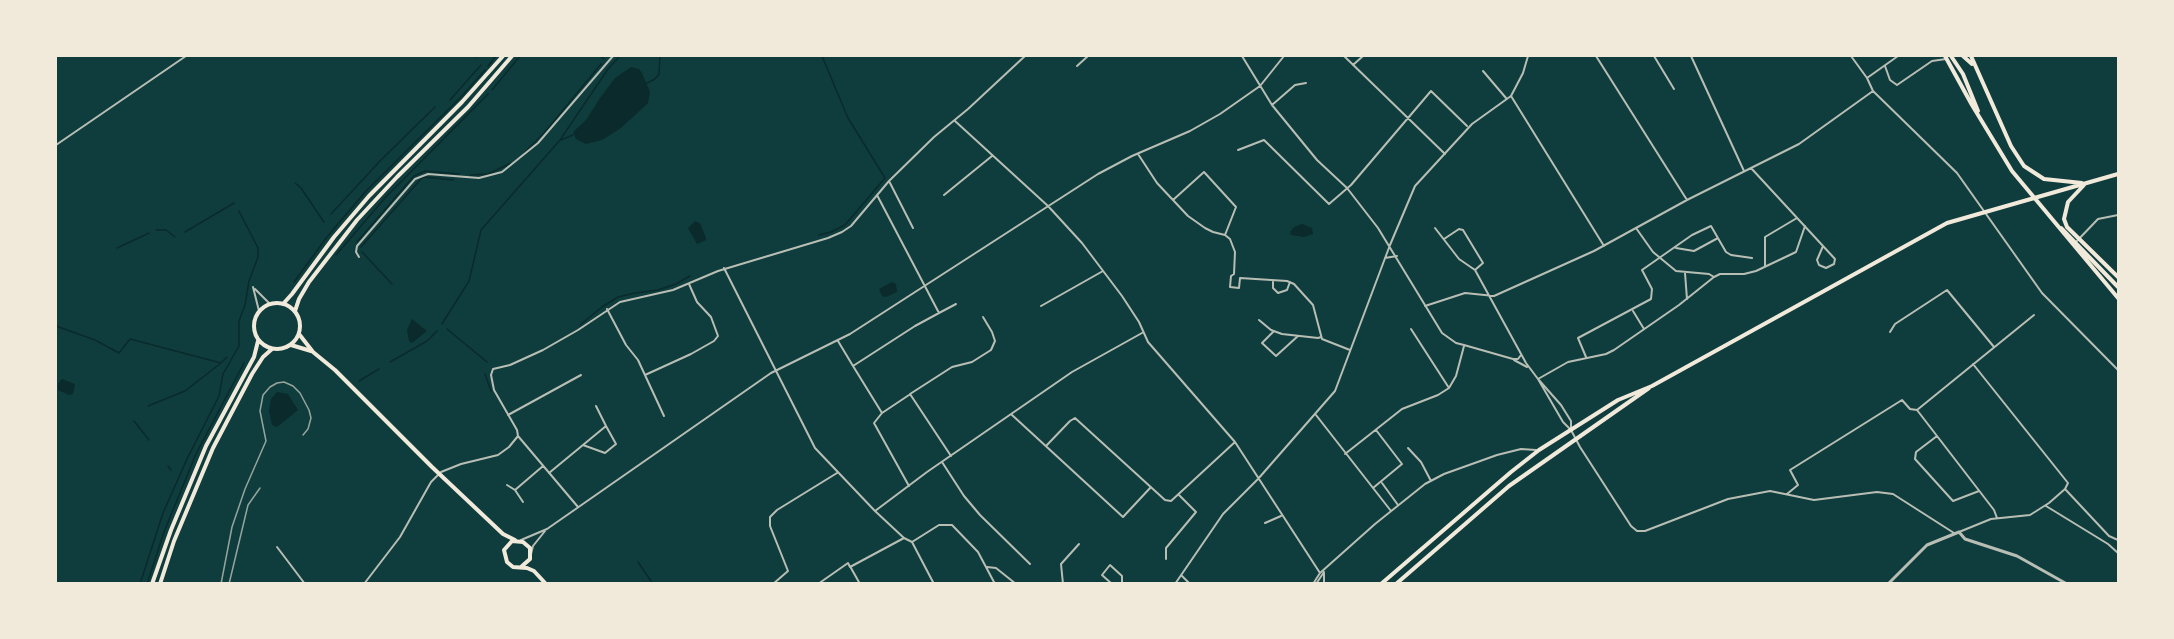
<!DOCTYPE html>
<style>
body{margin:0}
#map{position:relative;width:2174px;height:639px;overflow:hidden;background:#0f3d3e;font-family:"Space Grotesk",sans-serif}
canvas{display:block}
.frame{position:absolute;inset:0;border:57px solid #f1e9da;pointer-events:none}
</style>
<div id="map">
<canvas width="2174" height="639"></canvas>
<div class="frame"></div>
</div>
<script>
const c = document.querySelector('canvas').getContext('2d');
c.lineJoin = 'round';
function paint(path, color) {
  c.fillStyle = color;
  c.fill(path, 'evenodd');
}
function shape(rows) {
  const path = new Path2D();
  for (const r of rows) {
    if (r.length === 3) {
      path.moveTo(r[0] + r[2], r[1]);
      path.arc(r[0], r[1], r[2], 0, 2 * Math.PI);
      continue;
    }
    path.moveTo(r[0], r[1]);
    for (let i = 2; i < r.length; i += 2) path.lineTo(r[i], r[i + 1]);
  }
  return path;
}
function strokePath(path, color, width, dash) {
  c.strokeStyle = color;
  c.lineWidth = width;
  c.lineCap = dash ? 'butt' : 'round';
  c.setLineDash(dash || []);
  c.stroke(path);
}
paint(shape([
 [631,67,639,69,642,73,650,92,648,103,621,128,602,140,586,144,576,139,573,132,586,120,600,98,615,78],
 [695,221,700,223,706,238,706,240,697,244,688,228],
 [1302,224,1312,228,1313,234,1304,237,1291,235,1290,232,1294,227],
 [892,282,896,284,897,292,886,297,882,296,879,289],
 [412,319,427,331,412,343,409,341,407,330],
 [62,379,75,384,73,394,69,395,58,390,58,384],
 [277,392,288,394,298,410,277,427,272,425,269,411,271,399]
]), '#0a2a2b');
strokePath(shape([
 [475,56,477,57],
 [600,56,604,59],
 [488,66,496,56],
 [647,83,655,79,659,74,660,56],
 [492,90,520,56],
 [450,100,481,65],
 [561,140,573,135],
 [524,153,545,132,601,64],
 [470,175,488,174,511,163],
 [295,183,301,188,324,222],
 [331,214,380,161,435,107],
 [156,230,166,230,175,237],
 [185,232,234,203],
 [819,235,831,232,845,225,885,178,848,118,822,56],
 [357,242,414,176,425,171,459,174],
 [361,247,421,179,424,177,453,180],
 [117,248,149,233],
 [362,252,392,284],
 [336,255,385,198,488,94],
 [294,282,327,237,366,191,461,97,485,70],
 [442,324,469,281,481,230,560,140,608,69,620,56],
 [580,325,602,307,618,297,635,293,658,290,676,284,690,276],
 [56,326,95,340,119,353,130,339,221,363,227,357],
 [447,329,487,362],
 [390,362,427,341,437,331],
 [485,374,491,391],
 [359,381,379,369],
 [148,406,185,391,221,363],
 [134,421,149,440],
 [168,466,171,470],
 [638,562,653,584],
 [140,584,163,513,187,459,219,396,223,374,239,346,239,321,245,305,249,281,258,257,258,248,239,211],
 [147,584,164,532,196,454,244,363]
]), '#0a2a2b', 1.5);
strokePath(shape([
 [1242,56,1272,105,1317,160,1347,188,1378,228,1442,333,1456,343,1464,345,1513,359,1518,359,1521,355],
 [1344,56,1445,154],
 [1596,56,1687,200],
 [1654,56,1674,89],
 [1691,56,1744,171],
 [1851,56,1867,78,1873,91,1957,173,2042,293,2118,370],
 [1353,65,1363,56],
 [1077,66,1088,56],
 [1885,66,1890,80,1897,85,1932,61,1946,59],
 [1483,71,1506,98],
 [1867,78,1898,56],
 [1511,96,1604,246],
 [1272,105,1295,85,1306,83],
 [955,121,1048,206,1082,243,1122,296,1139,322,1148,342,1235,442,1320,573],
 [56,145,186,56],
 [1238,150,1264,140,1329,204,1351,185,1431,91,1467,126],
 [1138,154,1157,183,1188,216,1205,228,1213,232,1225,235,1230,239,1235,252,1234,274,1231,276,1230,287,1239,288,1240,278,1287,281,1294,284,1313,305,1322,339,1350,350],
 [1751,168,1835,259,1834,264,1826,268,1819,265,1817,260,1823,246],
 [889,181,913,228],
 [944,195,992,156],
 [1173,200,1204,172,1236,207,1225,235],
 [1435,228,1459,259,1475,270,1526,363,1538,379,1563,422,1571,430],
 [1636,228,1653,252,1676,271,1709,274,1714,277],
 [1444,239,1459,229,1463,230,1483,263,1475,270],
 [2075,243,2098,219,2118,215],
 [1676,248,1694,251,1718,238],
 [359,257,356,252,357,246,415,179,428,174,479,178,502,172,538,143,613,56],
 [1385,258,1397,256],
 [1765,266,1765,237,1797,218],
 [724,268,815,448,875,511,904,538,912,542,934,584],
 [1685,273,1687,299],
 [1273,281,1273,288,1278,293,1287,290,1290,282],
 [253,287,259,311],
 [255,289,270,304],
 [1041,306,1103,271],
 [1425,306,1465,293,1494,296,1594,251,1687,200,1799,144,1873,91],
 [607,309,626,345,638,360,664,416],
 [1633,311,1644,329],
 [939,313,956,304],
 [1259,320,1271,330,1282,334,1318,338,1321,337],
 [1411,329,1449,388],
 [1274,331,1262,343,1276,356,1298,336],
 [1890,332,1895,324,1947,290,1994,347],
 [838,341,853,366,915,326,939,313,877,195],
 [1586,357,1578,338,1651,299,1652,289,1642,270,1692,235,1711,226,1726,252,1731,255,1752,258],
 [1514,360,1527,367],
 [853,366,882,413],
 [645,375,691,354,714,341,718,336,711,317,697,302,689,284],
 [1538,379,1561,405,1571,421,1571,430,1580,447,1631,526,1637,531,1645,531,1728,499,1770,491,1814,500,1877,492,1893,494,1954,533],
 [1538,379,1568,362,1606,354,1614,350,1679,305,1714,277,1720,274,1744,274,1756,271,1796,252,1805,226],
 [596,406,606,426],
 [508,415,581,375],
 [1012,415,1123,517,1151,487],
 [1316,415,1391,511],
 [518,436,578,507],
 [1937,436,1916,452,1915,459,1953,501,1979,491],
 [1046,446,1070,421,1075,418,1165,500,1171,501,1235,442],
 [1408,448,1421,462,1431,481],
 [1345,454,1402,409,1438,395,1449,388,1456,376,1464,346],
 [951,456,910,394,952,367,972,362,991,350,995,341,992,332,983,317],
 [942,462,964,496,980,515,1030,564],
 [441,472,461,464,498,455,509,447,518,436,517,430,494,390,491,375,493,369,510,365,543,350,578,330,620,302,673,290,718,271,828,238,842,232,851,226,889,181,934,137,968,109,1025,56],
 [549,473,606,426,616,444,605,453,583,445],
 [1382,483,1398,505],
 [507,485,515,490,523,502],
 [909,486,874,423,882,413,909,395],
 [1373,488,1402,464,1376,430],
 [2065,489,2109,536,2118,540],
 [515,490,543,466],
 [1787,494,1798,485,1790,470,1902,400,1910,409,1917,410],
 [2046,506,2108,544,2118,553],
 [875,511,927,472,1072,372,1142,333],
 [1997,518,1994,510,1917,410,2034,315],
 [1265,523,1281,516],
 [1959,532,1991,519,2030,515,2049,503,2065,489,2068,483,1973,364],
 [521,540,547,529,771,373,850,334,1098,174,1132,156,1190,131,1220,114,1260,86,1284,56],
 [912,542,939,525,952,525,978,552,995,584],
 [277,547,305,584],
 [531,554,533,546,545,531],
 [1166,559,1166,548,1196,512,1179,495],
 [987,567,996,568,1016,584],
 [851,568,860,584],
 [1181,575,1190,584],
 [364,584,400,537,431,482,438,475],
 [773,584,788,571,770,526,770,517,777,510,837,473],
 [818,584,848,563,850,567,904,538],
 [1063,584,1061,564,1079,544],
 [1112,584,1102,575,1110,565,1122,576,1122,584],
 [1175,584,1223,514,1258,479,1335,391,1390,245,1415,186,1472,124,1511,96,1523,73,1528,56],
 [1313,584,1320,573,1375,524,1425,484,1444,474,1497,455,1521,449,1536,450],
 [1316,584,1324,572],
 [1324,584,1324,573]
]), '#b8beb3', 2);
strokePath(shape([
 [1888,584,1927,545,1959,532,1965,539,2017,556,2067,584]
]), '#b8beb3', 3);
strokePath(shape([
 [299,334,313,352,335,370,432,467,503,534,515,540],
 [291,345,311,351],
 [521,567,530,559,530,548,523,542,512,541,504,550,507,562,513,567,527,568,534,571,546,584]
]), '#f1e9da', 4);
strokePath(shape([
 [1945,56,1972,105,2012,171,2118,298],
 [1951,56,1963,74,1978,111],
 [1963,56,1972,64],
 [1971,56,2011,146,2024,166,2044,179,2082,183],
 [2084,185,2068,202,2064,219,2067,227,2118,277],
 [2061,228,2118,287],
 [277,326,23],
 [283,304,292,294,334,237,369,196,462,102,503,56],
 [295,311,299,299,309,282,357,220,397,177,468,107,512,56],
 [152,584,171,530,206,446,254,357,258,341],
 [160,584,174,541,213,448,252,374,263,357,272,349],
 [1381,584,1511,472,1539,450,1618,400,1652,386,1947,223,2118,174],
 [1396,584,1509,486,1649,388]
]), '#f1e9da', 4);
strokePath(shape([
 [221,584,232,527,245,489,266,441,260,411,263,395,270,387,277,383,284,382,293,386,300,393,309,410,311,418,308,429,303,435],
 [229,584,248,505,260,488]
]), '#97a49c', 1.5);
</script>
